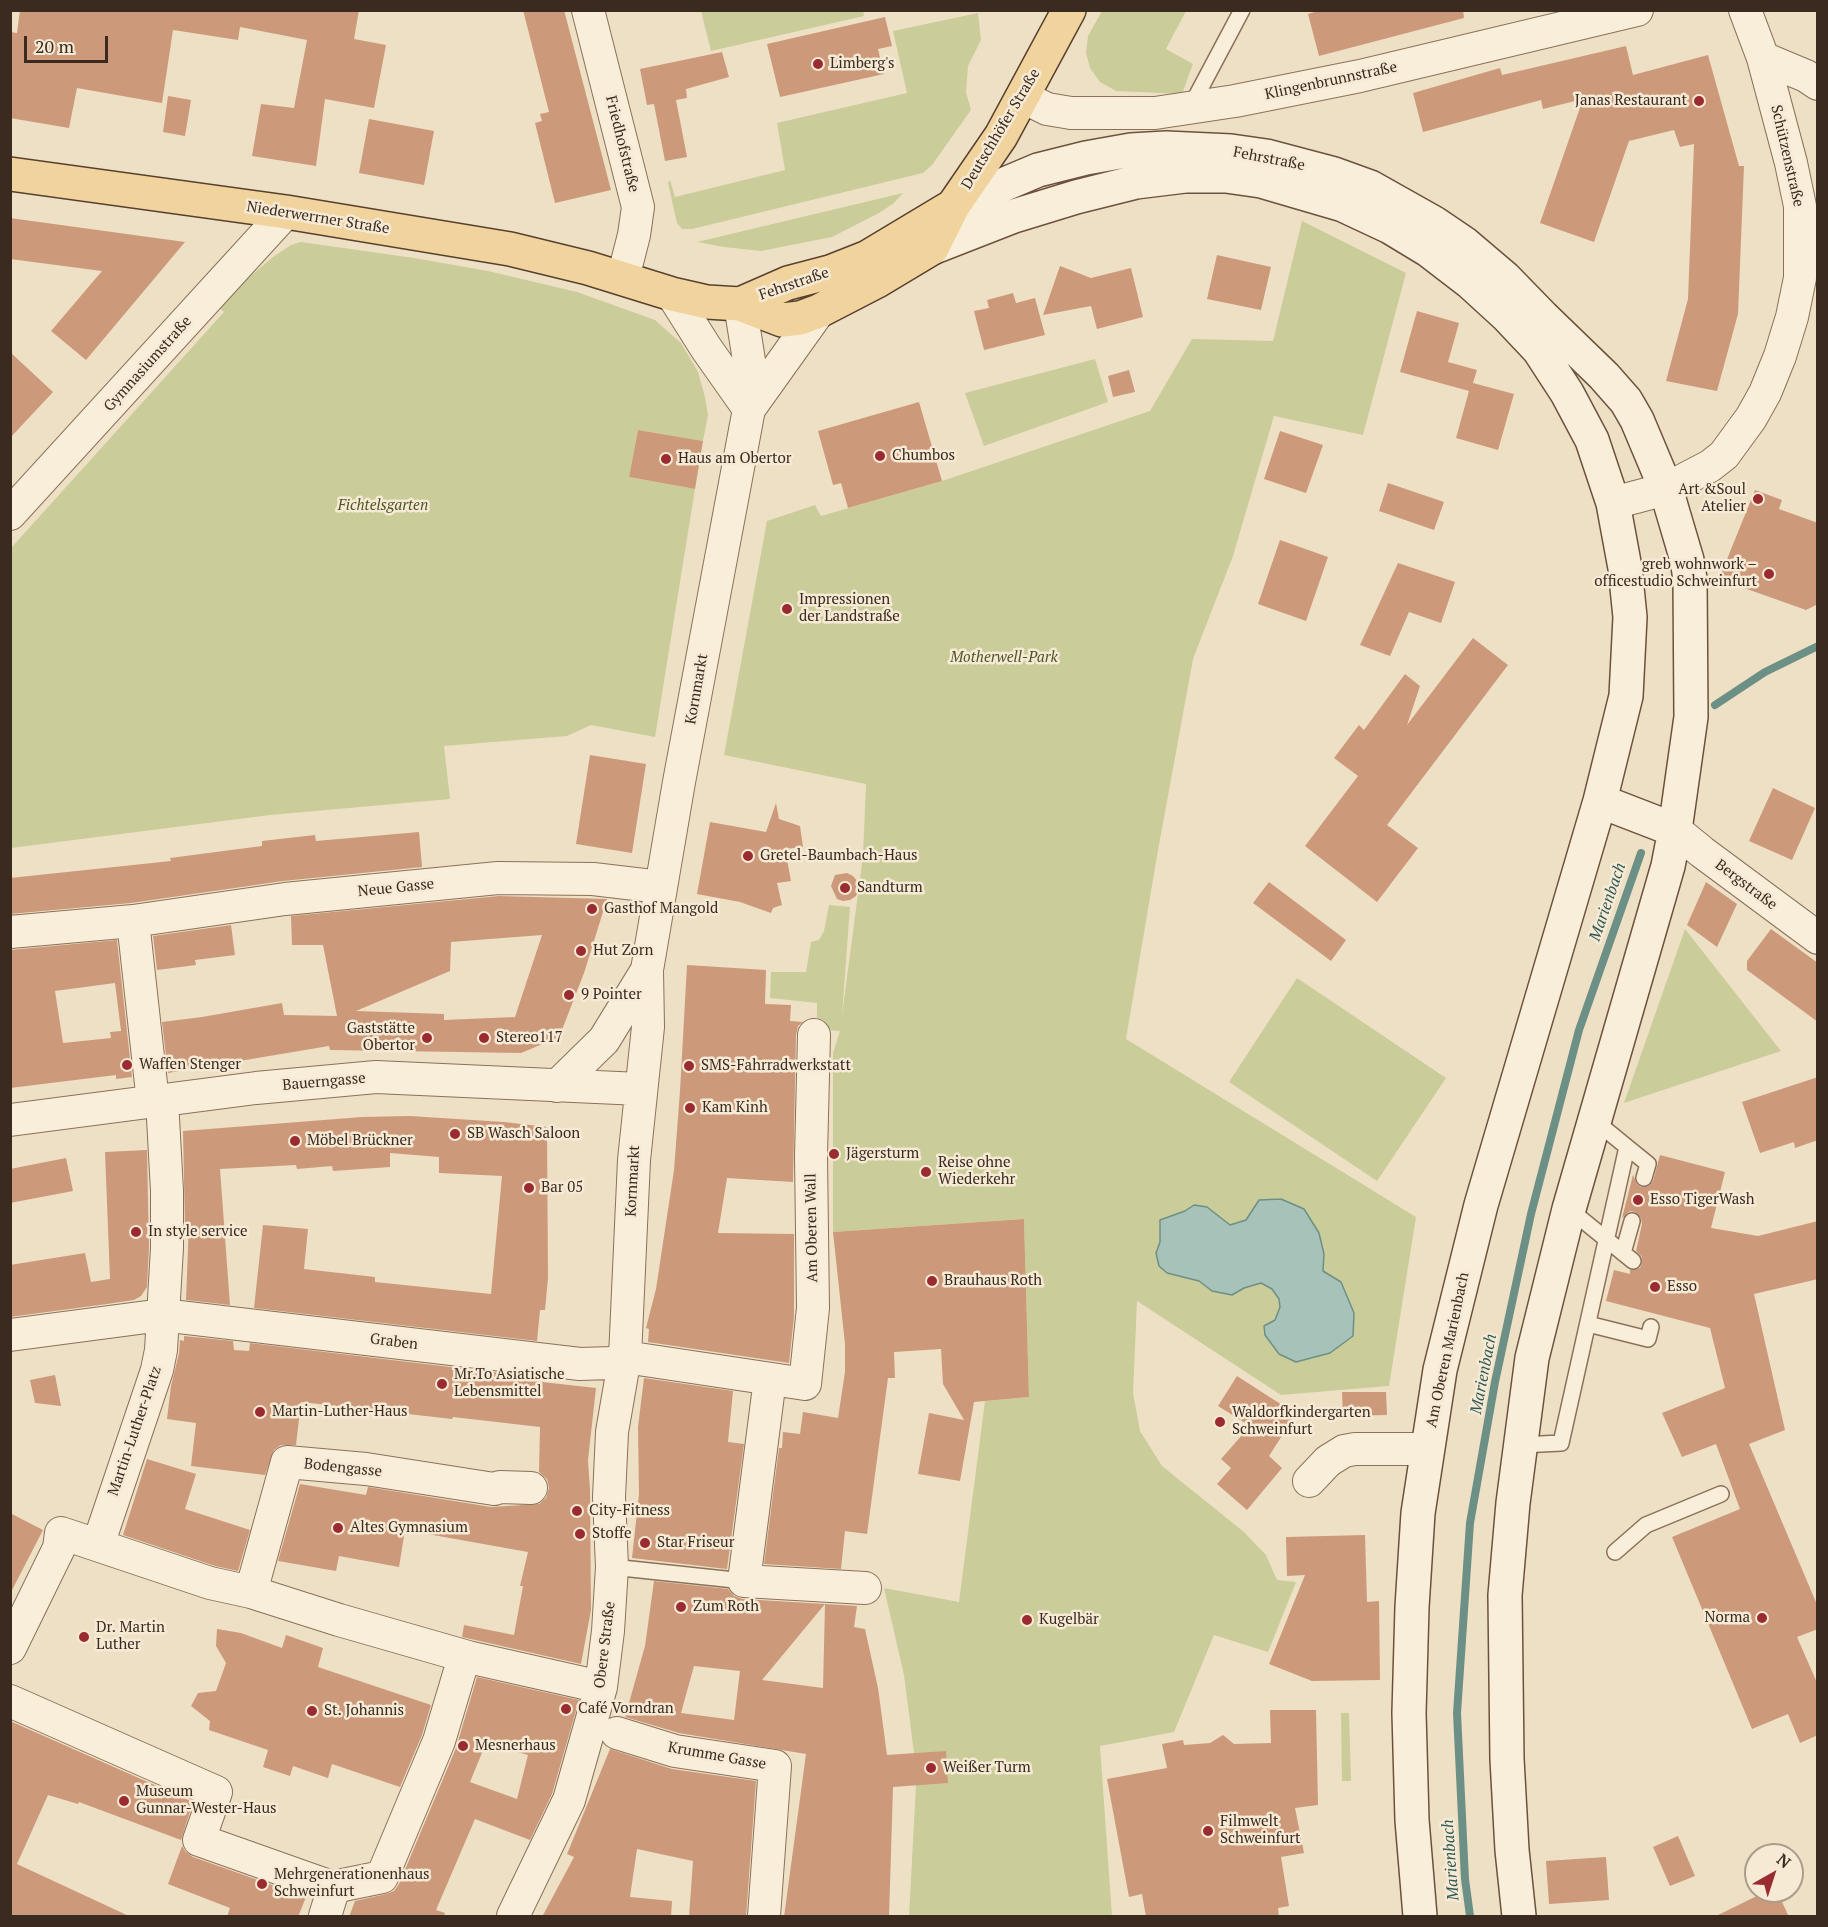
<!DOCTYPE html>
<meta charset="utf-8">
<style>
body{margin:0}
#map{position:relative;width:1828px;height:1927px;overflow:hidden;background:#eee0c5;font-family:"PT Serif",serif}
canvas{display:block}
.frame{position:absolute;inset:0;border:12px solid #3a2a1f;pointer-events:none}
.north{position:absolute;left:1744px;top:1843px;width:60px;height:60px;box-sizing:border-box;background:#f6ead5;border:2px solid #ab9d8c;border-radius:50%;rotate:39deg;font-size:16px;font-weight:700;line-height:24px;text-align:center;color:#3a2a1f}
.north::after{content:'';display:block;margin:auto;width:21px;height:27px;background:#992b31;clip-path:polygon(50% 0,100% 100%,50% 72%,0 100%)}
.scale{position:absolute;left:24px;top:36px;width:84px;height:27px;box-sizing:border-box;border:3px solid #3a2a1f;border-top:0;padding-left:8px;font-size:18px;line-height:21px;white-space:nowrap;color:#3a2a1f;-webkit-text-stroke:4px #f6ead5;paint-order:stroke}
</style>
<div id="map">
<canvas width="1828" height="1927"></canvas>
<div class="frame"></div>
<div class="north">N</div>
<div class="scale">20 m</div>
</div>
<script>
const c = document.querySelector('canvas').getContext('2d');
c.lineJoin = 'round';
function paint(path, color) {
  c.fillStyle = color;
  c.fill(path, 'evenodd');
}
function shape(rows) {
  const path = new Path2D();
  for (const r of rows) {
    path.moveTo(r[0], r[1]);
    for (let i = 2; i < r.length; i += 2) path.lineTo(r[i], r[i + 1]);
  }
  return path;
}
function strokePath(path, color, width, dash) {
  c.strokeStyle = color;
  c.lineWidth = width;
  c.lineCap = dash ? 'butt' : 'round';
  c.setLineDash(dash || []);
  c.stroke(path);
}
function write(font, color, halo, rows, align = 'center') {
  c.font = font + ' "PT Serif",serif';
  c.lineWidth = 5;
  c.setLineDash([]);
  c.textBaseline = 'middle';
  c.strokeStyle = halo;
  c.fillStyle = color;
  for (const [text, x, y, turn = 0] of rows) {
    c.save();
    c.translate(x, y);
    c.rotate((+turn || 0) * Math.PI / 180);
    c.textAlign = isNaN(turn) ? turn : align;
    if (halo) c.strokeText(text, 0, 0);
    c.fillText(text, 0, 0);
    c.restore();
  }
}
paint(shape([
 [863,10,864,16,711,51,701,11],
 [1102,11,1186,11,1166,49,1193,64,1182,94,1116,91,1100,82,1090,68,1086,53,1088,36],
 [978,13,981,40,968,66,966,92,971,110,932,165,923,173,692,229,682,229,677,223,668,183,670,180,675,197,785,170,777,123,907,93,893,31],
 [903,193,894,203,879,213,832,237,761,251,724,247,697,242],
 [1302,221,1406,273,1363,435,1274,416,1233,556,1193,659,1157,856,1126,1039,1416,1217,1389,1386,1281,1395,1137,1301,1133,1393,1140,1431,1162,1466,1244,1532,1266,1555,1277,1580,1296,1582,1268,1652,1214,1635,1174,1732,1100,1746,1112,1916,909,1916,916,1785,914,1753,904,1675,884,1588,959,1602,985,1401,1029,1397,1024,1219,833,1232,833,1053,840,1031,817,1029,817,1003,770,998,771,972,806,972,811,942,819,940,824,931,829,905,850,907,842,1015,863,856,866,784,724,755,767,521,815,505,821,516,942,481,1150,411,1192,339,1273,341],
 [301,242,414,258,488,271,577,292,655,320,681,343,698,372,705,397,708,415,703,441,638,430,629,477,695,489,655,737,591,725,567,736,444,746,450,799,270,815,11,848,11,548,224,312,216,305,273,257,291,245],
 [1095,359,1108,402,984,446,965,393],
 [1685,929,1781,1051,1624,1103],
 [1297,978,1446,1078,1377,1181,1229,1082],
 [1341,1713,1349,1713,1351,1781,1342,1781]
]), '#cacd99');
const water = shape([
 [1281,1199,1304,1209,1319,1233,1324,1254,1323,1271,1341,1282,1354,1313,1353,1336,1330,1353,1296,1362,1279,1354,1265,1335,1264,1326,1275,1320,1280,1307,1279,1299,1272,1289,1261,1283,1244,1288,1232,1295,1212,1291,1199,1281,1167,1273,1159,1266,1156,1253,1160,1242,1160,1220,1185,1211,1194,1205,1207,1207,1230,1225,1246,1220,1259,1200,1281,1199]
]);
paint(water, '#a7c2b8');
strokePath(water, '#6d9086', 1.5);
strokePath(shape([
 [1715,705,1765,672,1818,646],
 [1470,1916,1465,1879,1457,1713,1470,1523,1495,1382,1531,1214,1579,1030,1641,853]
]), '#6d9086', 8);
paint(shape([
 [20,10,359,10,354,39,386,45,374,108,325,99,316,166,252,156,261,104,294,108,307,40,240,27,238,40,173,30,162,103,77,88,69,128,10,118,10,32,17,33],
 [523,10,564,10,611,190,555,203,535,123,542,121,540,114,549,112],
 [1321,10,1463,10,1464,18,1319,56,1308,14],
 [885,17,892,46,878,49,884,74,780,97,767,44],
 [1626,46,1633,75,1708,55,1739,166,1744,166,1738,314,1717,391,1666,381,1688,299,1694,144,1680,147,1674,130,1629,141,1594,242,1540,223,1583,99,1543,109,1541,100,1423,132,1413,93,1500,68,1502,75],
 [722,52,729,77,686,89,687,98,676,100,687,157,665,161,654,104,647,105,640,69],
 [168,96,191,100,185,136,163,132],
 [369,119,434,131,424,185,359,173],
 [10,218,185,242,86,360,51,331,102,271,10,259],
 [1217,255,1271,267,1261,310,1207,299],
 [1060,266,1091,278,1131,268,1143,317,1097,329,1091,306,1043,315],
 [1013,293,1016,303,1035,298,1045,335,984,350,974,311,989,308,987,300],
 [1417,311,1459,323,1448,362,1477,370,1473,383,1514,394,1498,450,1456,438,1469,391,1400,372],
 [10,352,53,392,10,438],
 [1129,370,1135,392,1113,397,1108,376],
 [919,402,942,481,848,508,841,483,833,485,818,431],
 [638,430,703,441,695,489,629,477],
 [1280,431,1323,445,1306,493,1264,479],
 [1388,483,1444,502,1434,530,1379,511],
 [1755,490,1782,500,1779,509,1818,523,1818,604,1806,610,1719,579],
 [1280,540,1328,557,1306,621,1258,604],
 [1398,563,1455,582,1441,623,1409,612,1390,656,1360,645],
 [1473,638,1508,665,1387,825,1418,848,1377,902,1305,846,1358,776,1334,758,1359,725,1364,730,1405,674,1420,686,1407,725],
 [590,755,646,764,632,853,576,844],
 [1773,788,1815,808,1792,860,1749,841],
 [776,803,779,819,800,826,803,847,785,849,791,881,777,883,782,905,773,908,771,913,740,902,697,894,710,822,766,832],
 [419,832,422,867,283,881,131,903,10,914,10,878,171,861,170,858,262,846,262,841,315,835,316,841],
 [847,873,853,876,858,882,859,889,856,896,850,900,843,901,837,899,831,886,835,875],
 [1269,882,1346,940,1331,961,1253,903],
 [1706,882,1737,904,1717,947,1687,925],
 [499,896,607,899,584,973,560,1035,557,1038,521,1053,330,1050,329,1046,168,1073,162,1022,202,1017,282,1003,284,1015,337,1016,323,945,292,945,291,916],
 [542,935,515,1017,444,1020,444,1014,356,1011,450,971,451,942],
 [231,925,235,955,195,960,196,965,157,970,153,936],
 [1771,929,1818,963,1818,1022,1747,970,1747,961],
 [117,940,132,1077,116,1079,116,1075,10,1088,10,950],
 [115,983,121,1031,110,1032,111,1038,63,1043,55,991],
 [687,965,766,970,765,1004,791,1005,790,1021,803,1022,798,1026,796,1035,793,1182,727,1178,718,1233,794,1234,794,1317,789,1363,648,1342,649,1329,646,1328,656,1289,674,1170,680,1091],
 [1818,1077,1818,1140,1795,1148,1794,1142,1760,1153,1742,1102],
 [410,1116,504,1122,547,1127,548,1278,545,1310,540,1310,537,1341,254,1308,263,1225,308,1229,304,1269,375,1277,375,1282,491,1294,502,1176,439,1173,439,1157,390,1153,390,1167,333,1171,332,1166,297,1169,296,1165,220,1169,230,1305,186,1300,189,1222,185,1228,183,1131,362,1117],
 [147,1150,149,1247,147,1287,141,1296,134,1300,107,1304,10,1317,10,1265,85,1253,91,1282,110,1279,105,1152],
 [1660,1155,1725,1172,1711,1228,1758,1236,1818,1221,1818,1279,1754,1294,1785,1430,1749,1444,1818,1607,1818,1629,1797,1637,1818,1685,1818,1735,1800,1743,1788,1714,1752,1729,1672,1537,1740,1509,1716,1444,1682,1457,1662,1413,1725,1388,1710,1328,1606,1301,1614,1270,1630,1274,1630,1270,1640,1268,1642,1263,1642,1257,1636,1251,1642,1224,1641,1218,1635,1212,1630,1211,1622,1218,1633,1175,1637,1184,1641,1187,1650,1185,1653,1181],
 [66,1158,73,1191,10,1203,10,1169],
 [1024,1219,1029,1397,974,1402,960,1481,918,1474,929,1413,964,1420,943,1384,941,1349,894,1352,895,1378,888,1378,867,1534,845,1531,841,1569,764,1564,779,1448,782,1448,783,1432,800,1434,803,1412,838,1418,845,1372,845,1344,833,1232],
 [184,1336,233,1341,234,1350,249,1351,250,1343,534,1377,533,1381,596,1388,588,1460,590,1490,591,1610,581,1664,462,1637,464,1625,514,1635,523,1586,520,1586,528,1552,405,1530,399,1567,339,1556,336,1571,278,1561,300,1484,366,1495,368,1487,491,1507,539,1504,546,1498,549,1488,547,1479,539,1472,540,1427,453,1417,452,1419,301,1402,296,1445,281,1445,274,1450,265,1475,191,1466,196,1423,167,1419,171,1386,179,1353,180,1340,184,1341],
 [55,1375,61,1406,35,1403,30,1380],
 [1237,1376,1296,1414,1269,1456,1282,1468,1247,1510,1217,1484,1231,1468,1221,1459,1250,1426,1218,1406],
 [644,1378,733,1391,728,1442,744,1444,727,1569,632,1558,639,1494,638,1427],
 [1342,1392,1386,1392,1387,1415,1343,1416],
 [147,1459,196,1474,185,1509,250,1530,238,1571,215,1566,123,1535],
 [10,1513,43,1530,10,1594],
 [1365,1535,1367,1602,1379,1601,1380,1680,1312,1681,1269,1664,1305,1575,1287,1576,1286,1537],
 [654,1581,728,1589,734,1596,743,1599,825,1604,762,1680,823,1688,825,1604,857,1606,854,1627,865,1629,878,1688,887,1755,946,1751,948,1783,893,1787,889,1917,784,1917,806,1754,679,1733,625,1717,645,1646],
 [694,1666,740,1671,734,1720,681,1713],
 [217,1629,241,1633,282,1648,286,1635,323,1648,318,1667,431,1705,422,1735,400,1787,332,1764,328,1778,293,1766,290,1776,263,1767,268,1750,209,1730,210,1721,191,1706,198,1693,216,1691,226,1663,216,1646],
 [477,1677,579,1700,552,1794,530,1840,475,1819,436,1910,445,1913,444,1917,349,1917,355,1901,386,1894,394,1891,399,1884,456,1748],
 [486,1743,528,1755,517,1799,470,1782],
 [1270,1710,1316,1710,1318,1805,1295,1808,1304,1853,1281,1857,1289,1906,1278,1908,1279,1917,1146,1917,1142,1894,1129,1897,1107,1779,1167,1768,1162,1744,1183,1740,1184,1745,1210,1743,1223,1735,1234,1744,1271,1743],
 [10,1721,193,1802,181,1840,79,1802,78,1804,48,1795,17,1864,131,1917,10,1917],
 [610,1749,672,1769,756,1781,746,1917,689,1917,693,1861,637,1849,630,1897,672,1901,671,1917,542,1917,574,1857,567,1854],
 [1678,1836,1695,1876,1670,1886,1653,1847],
 [182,1846,186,1852,193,1857,306,1897,298,1917,227,1917,230,1908,168,1884],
 [1606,1857,1609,1900,1549,1904,1546,1861],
 [1767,1891,1777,1891,1789,1917,1714,1917]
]), '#cd997b');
const lane = shape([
 [1190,108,1242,10],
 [1627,1147,1648,1164,1644,1178],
 [1569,1209,1633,1261],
 [1623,1253,1632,1221],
 [1588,1324,1648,1339,1651,1327],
 [1521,1445,1561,1443,1627,1147,1594,1120],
 [1615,1552,1646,1525,1721,1494],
 [612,1567,744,1581]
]);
const street = shape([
 [588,10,638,207,634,235,623,278],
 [1763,58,1806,76,1818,84],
 [1023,97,1047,109,1071,113,1155,113,1235,101,1360,76,1637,10],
 [672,294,706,348,749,409],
 [749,409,819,311],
 [1613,503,1666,489,1710,466,1724,455,1751,418,1765,393,1780,356,1792,317,1800,278,1800,206,1791,163,1763,58,1745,10],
 [10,514,286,212],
 [1675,830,1702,852,1818,938],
 [133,921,153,1102],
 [10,932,133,921,285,899,498,878,593,879,661,887],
 [557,1086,604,1040,647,970],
 [10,1120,256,1088,376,1077,640,1089],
 [10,1335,162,1315,580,1364,612,1363,625,1357],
 [625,1357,805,1384,813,1308,811,1156,814,1035],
 [770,1379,744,1581,865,1588],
 [1309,1481,1328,1461,1344,1451,1355,1449,1427,1449],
 [98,1545,157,1370,161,1350,167,1248,167,1191,162,1100],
 [251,1592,287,1462,366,1469,494,1489,500,1487,531,1488],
 [10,1648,59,1548,61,1533,210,1583,251,1592,339,1620,468,1657,462,1664,439,1741,382,1877,343,1885,333,1890,326,1885,199,1840,216,1792,10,1701],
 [468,1657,601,1687],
 [617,1733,675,1751,775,1766,764,1916],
 [325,1916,333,1890],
 [513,1916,569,1800,601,1687,608,1631,612,1567,609,1497,612,1432,625,1357,634,1160,648,1027,647,970,679,782,749,409,751,373,740,304]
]);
const secondary = shape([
 [953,206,1038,170,1086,158,1131,150,1166,148,1231,151,1266,156,1334,174,1370,187,1434,223,1465,244,1505,278,1543,317,1604,376,1626,401,1637,420,1666,489,1687,560,1690,579,1691,717,1675,830,1668,866,1569,1209,1532,1358,1513,1503,1505,1595,1507,1759,1512,1850,1519,1916],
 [932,248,1014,216,1076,197,1136,182,1185,176,1226,176,1261,181,1343,205,1390,227,1428,250,1471,283,1506,315,1539,350,1567,393,1592,440,1613,503,1625,568,1630,617,1626,696,1600,801,1481,1205,1440,1370,1418,1513,1412,1607,1409,1713,1412,1820,1420,1916],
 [1600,801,1675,830]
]);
const primary = shape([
 [10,174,286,212,510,249,588,268,672,294,707,302,740,304,782,320,800,318,819,311,877,281,932,248,953,206,1001,136,1069,10],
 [740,304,788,283,830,272,868,257,953,206]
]);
strokePath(lane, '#8a715b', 18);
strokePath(street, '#8a715b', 34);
strokePath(secondary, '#6c523e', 36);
strokePath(primary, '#58402f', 36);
strokePath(lane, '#f9eed9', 15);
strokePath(street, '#f9eed9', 32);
strokePath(secondary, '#f9eed9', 33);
strokePath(primary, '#f1d39d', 33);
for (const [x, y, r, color] of [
 [818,64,6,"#992b31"],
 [1699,101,6,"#992b31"],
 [880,456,6,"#992b31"],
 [666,459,6,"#992b31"],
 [1758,499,6,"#992b31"],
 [1769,574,6,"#992b31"],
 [787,609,6,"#992b31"],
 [748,856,6,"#992b31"],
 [845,888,6,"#992b31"],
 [592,909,6,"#992b31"],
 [581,951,6,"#992b31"],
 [569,995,6,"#992b31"],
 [427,1038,6,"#992b31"],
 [484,1038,6,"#992b31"],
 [127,1065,6,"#992b31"],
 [689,1066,6,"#992b31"],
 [690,1108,6,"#992b31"],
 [455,1134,6,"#992b31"],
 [295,1141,6,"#992b31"],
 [834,1154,6,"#992b31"],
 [926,1172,6,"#992b31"],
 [529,1188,6,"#992b31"],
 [1638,1200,6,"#992b31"],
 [136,1232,6,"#992b31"],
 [932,1281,6,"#992b31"],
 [1655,1287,6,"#992b31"],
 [442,1384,6,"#992b31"],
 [260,1412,6,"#992b31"],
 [1220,1422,6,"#992b31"],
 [577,1511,6,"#992b31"],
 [338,1528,6,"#992b31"],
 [580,1534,6,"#992b31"],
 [645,1543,6,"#992b31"],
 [681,1607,6,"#992b31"],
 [1762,1618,6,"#992b31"],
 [1027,1620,6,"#992b31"],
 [84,1637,6,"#992b31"],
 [566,1709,6,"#992b31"],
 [312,1711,6,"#992b31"],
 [463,1746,6,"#992b31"],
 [931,1768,6,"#992b31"],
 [124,1801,6,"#992b31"],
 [1208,1831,6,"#992b31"],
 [262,1884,6,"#992b31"]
]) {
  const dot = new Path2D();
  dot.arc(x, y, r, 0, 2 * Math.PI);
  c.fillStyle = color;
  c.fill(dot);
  strokePath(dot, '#f6ead5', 2);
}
write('15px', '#3a2a1f', '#f6ead5', [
 ["Limberg's",830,64],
 ["Janas Restaurant",1687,101,"right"],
 ["Chumbos",892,456],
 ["Haus am Obertor",678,459],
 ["Art &Soul",1746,490,"right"],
 ["Atelier",1746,507,"right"],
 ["greb wohnwork –",1757,565,"right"],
 ["officestudio Schweinfurt",1757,582,"right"],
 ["Impressionen",799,600],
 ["der Landstraße",799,617],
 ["Gretel-Baumbach-Haus",760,856],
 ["Sandturm",857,888],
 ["Gasthof Mangold",604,909],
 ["Hut Zorn",593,951],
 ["9 Pointer",581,995],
 ["Gaststätte",415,1029,"right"],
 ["Obertor",415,1046,"right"],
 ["Stereo117",496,1038],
 ["Waffen Stenger",139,1065],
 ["SMS-Fahrradwerkstatt",701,1066],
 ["Kam Kinh",702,1108],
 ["SB Wasch Saloon",467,1134],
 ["Möbel Brückner",307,1141],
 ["Jägersturm",846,1154],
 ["Reise ohne",938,1163],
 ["Wiederkehr",938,1180],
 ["Bar 05",541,1188],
 ["Esso TigerWash",1650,1200],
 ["In style service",148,1232],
 ["Brauhaus Roth",944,1281],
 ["Esso",1667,1287],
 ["Mr.To Asiatische",454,1375],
 ["Lebensmittel",454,1392],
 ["Martin-Luther-Haus",272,1412],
 ["Waldorfkindergarten",1232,1413],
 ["Schweinfurt",1232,1430],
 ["City-Fitness",589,1511],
 ["Altes Gymnasium",350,1528],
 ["Stoffe",592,1534],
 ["Star Friseur",657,1543],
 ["Zum Roth",693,1607],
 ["Norma",1750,1618,"right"],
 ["Kugelbär",1039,1620],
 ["Dr. Martin",96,1628],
 ["Luther",96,1645],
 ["Café Vorndran",578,1709],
 ["St. Johannis",324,1711],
 ["Mesnerhaus",475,1746],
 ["Weißer Turm",943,1768],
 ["Museum",136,1792],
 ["Gunnar-Wester-Haus",136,1809],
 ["Filmwelt",1220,1822],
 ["Schweinfurt",1220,1839],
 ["Mehrgenerationenhaus",274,1875],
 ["Schweinfurt",274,1892]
], 'left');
write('15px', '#3a2a1f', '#f6ead5', [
 ["Klingenbrunnstraße",1331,81,-12],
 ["Deutschhöfer Straße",1001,129,-59],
 ["Friedhofstraße",622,144,76],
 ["Schützenstraße",1787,156,77],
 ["Fehrstraße",1269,159,11],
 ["Niederwerrner Straße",318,218,9],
 ["Fehrstraße",794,284,-19],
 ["Gymnasiumstraße",148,364,-48],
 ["Kornmarkt",697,689,-80],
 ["Bergstraße",1746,885,37],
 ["Neue Gasse",396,888,-6],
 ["Bauerngasse",324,1082,-5],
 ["Kornmarkt",633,1181,-87],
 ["Am Oberen Wall",812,1228,-91],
 ["Graben",394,1342,7],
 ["Am Oberen Marienbach",1448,1350,-78],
 ["Martin-Luther-Platz",135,1431,-71],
 ["Bodengasse",343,1468,6],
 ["Obere Straße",605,1645,-83],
 ["Krumme Gasse",717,1756,10]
]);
write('italic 15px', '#4d5625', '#f6ead5', [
 ["Fichtelsgarten",383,506],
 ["Motherwell-Park",1004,658]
]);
write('italic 16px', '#2e5954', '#f6ead5', [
 ["Marienbach",1608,902,-71],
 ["Marienbach",1484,1374,-79],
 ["Marienbach",1451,1860,-94]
]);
</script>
